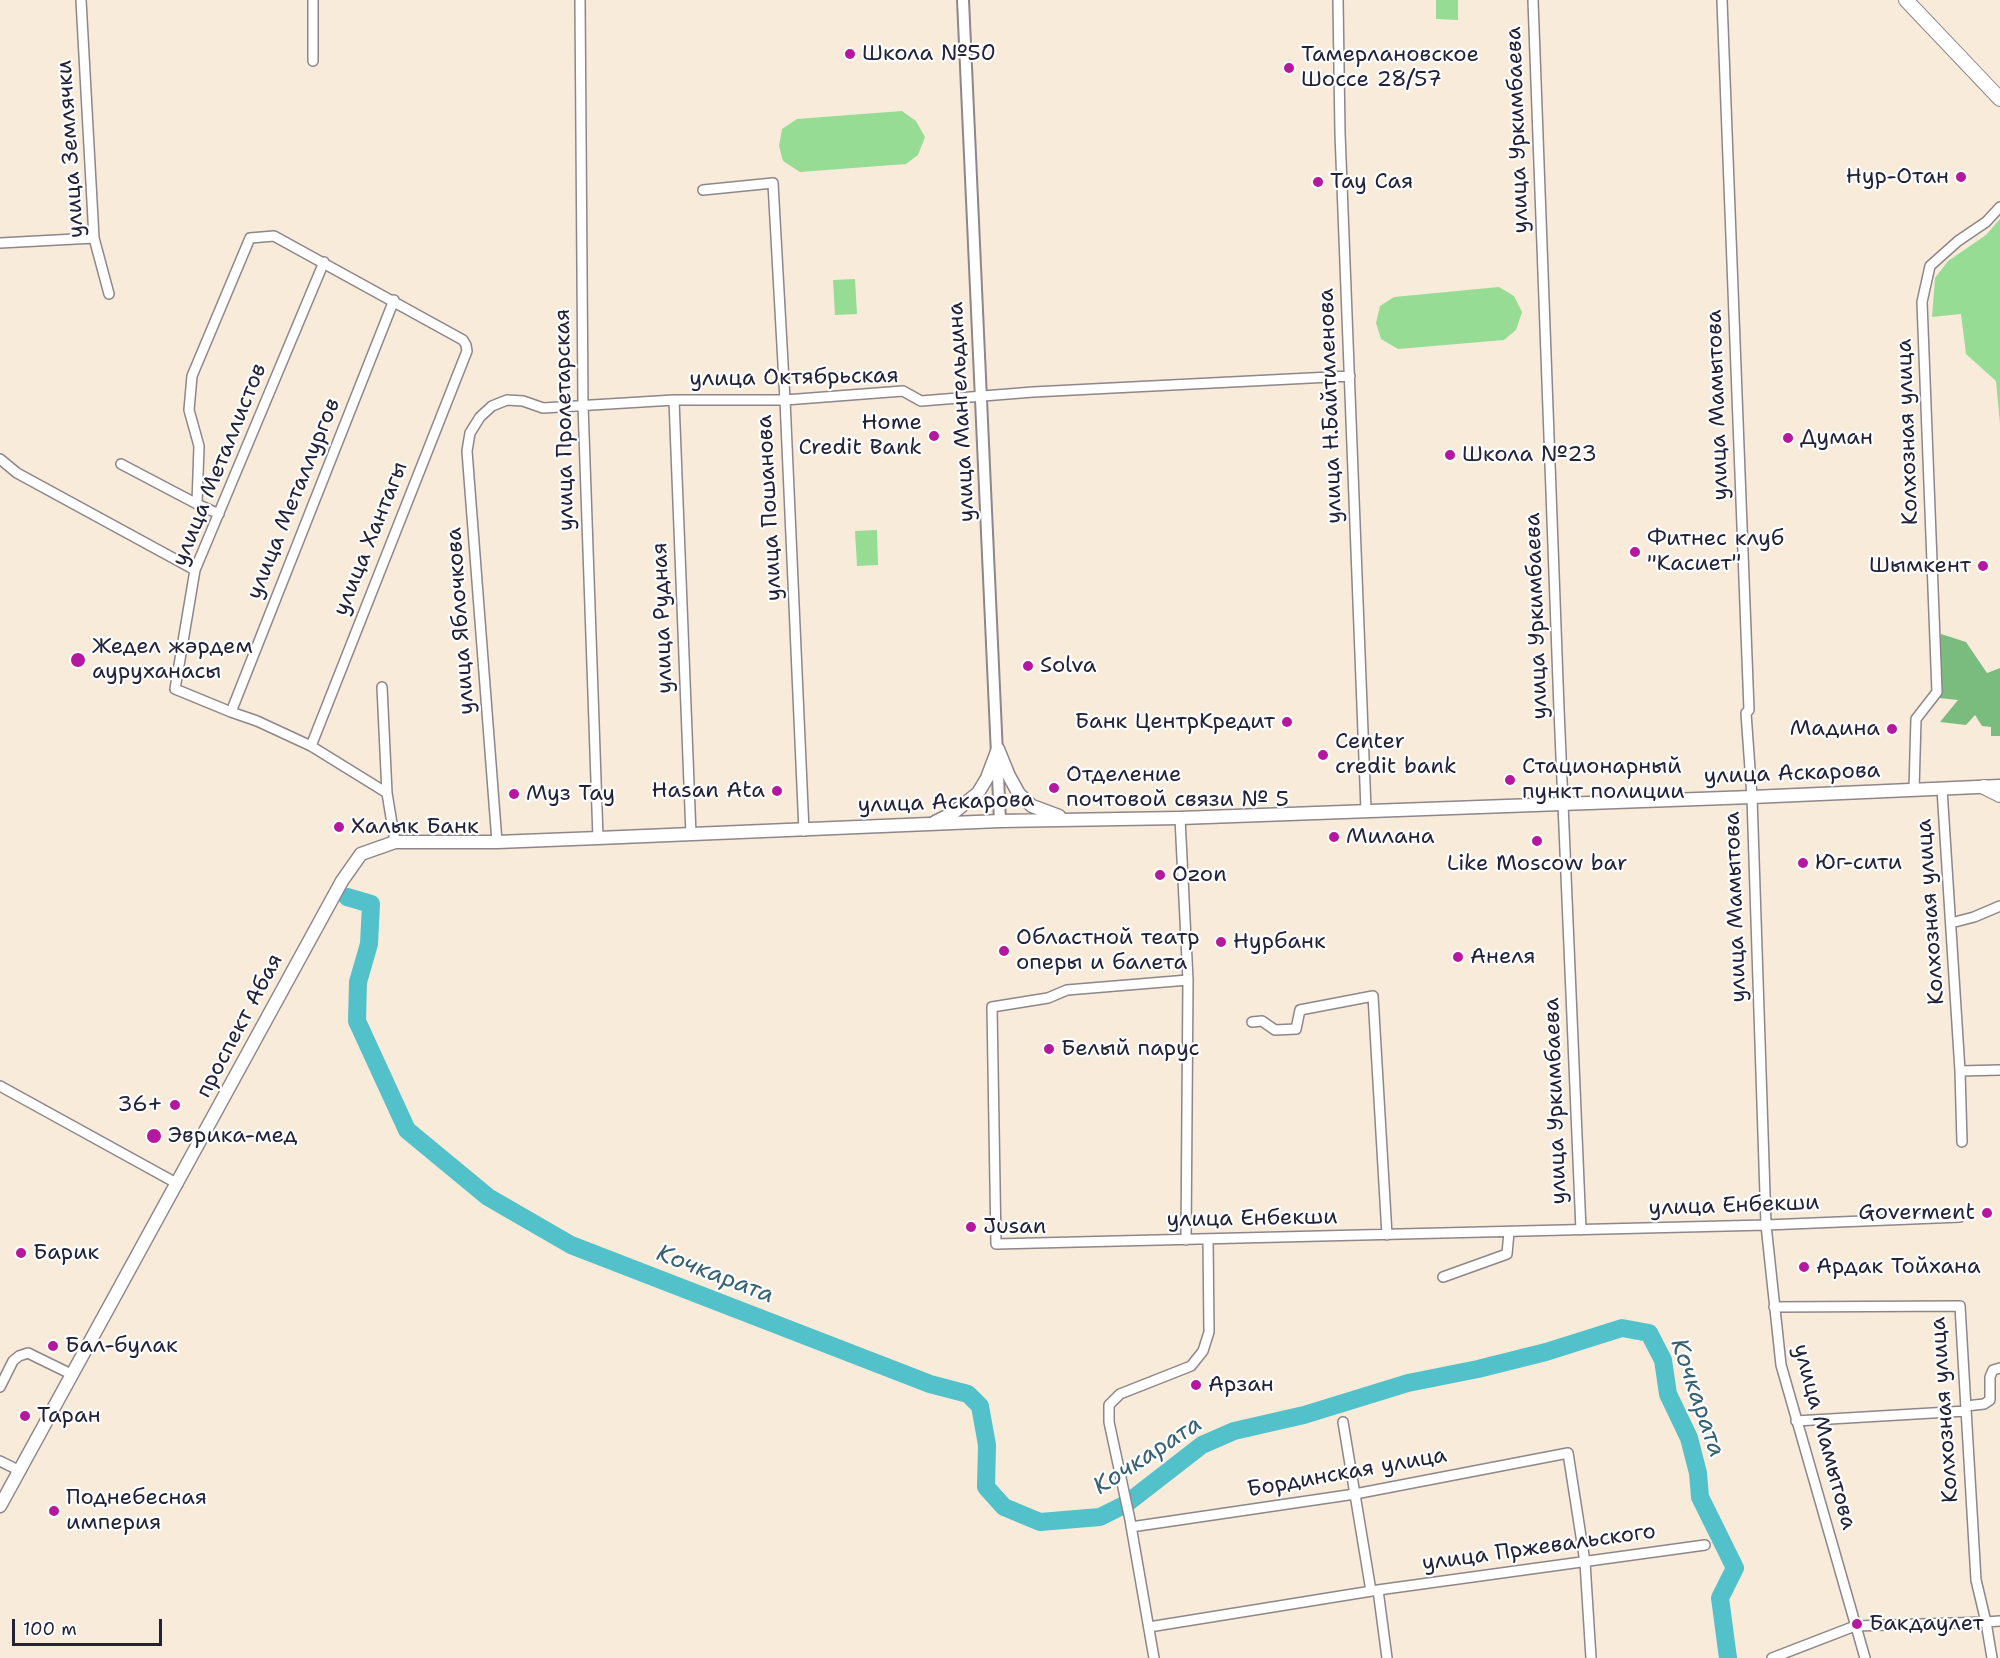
<!DOCTYPE html>
<meta charset="utf-8">
<style>
body{margin:0}
#map{position:relative;width:2000px;height:1658px;overflow:hidden;background:#f8ebda;font-family:"Shantell Sans",sans-serif}
canvas{display:block}
.scale{position:absolute;left:12px;top:1619px;width:150px;height:27px;box-sizing:border-box;border:3px solid #22223b;border-top:0;padding-left:8px;font-size:18px;line-height:21px;white-space:nowrap;color:#22223b;-webkit-text-stroke:4px #fff;paint-order:stroke}
</style>
<div id="map">
<canvas width="2000" height="1658"></canvas>
<div class="scale">100 m</div>
</div>
<script>
const c = document.querySelector('canvas').getContext('2d');
c.lineJoin = 'round';
function paint(path, color) {
  c.fillStyle = color;
  c.fill(path, 'evenodd');
}
function shape(rows) {
  const path = new Path2D();
  for (const r of rows) {
    path.moveTo(r[0], r[1]);
    for (let i = 2; i < r.length; i += 2) path.lineTo(r[i], r[i + 1]);
  }
  return path;
}
function strokePath(path, color, width, dash) {
  c.strokeStyle = color;
  c.lineWidth = width;
  c.lineCap = dash ? 'butt' : 'round';
  c.setLineDash(dash || []);
  c.stroke(path);
}
function write(font, color, halo, rows, align = 'center') {
  c.font = font + ' "Shantell Sans",sans-serif';
  c.lineWidth = 4.5;
  c.setLineDash([]);
  c.textBaseline = 'middle';
  c.strokeStyle = halo;
  c.fillStyle = color;
  for (const [text, x, y, turn = 0] of rows) {
    c.save();
    c.translate(x, y);
    c.rotate((+turn || 0) * Math.PI / 180);
    c.textAlign = isNaN(turn) ? turn : align;
    if (halo) c.strokeText(text, 0, 0);
    c.fillText(text, 0, 0);
    c.restore();
  }
}
paint(shape([
 [1436,0,1458,0,1458,20,1436,19],
 [902,111,916,121,925,137,918,155,906,164,800,172,783,161,779,146,782,129,797,119],
 [2000,219,2000,424,1996,381,1966,354,1961,314,1932,317,1935,278,1948,261,1986,235],
 [855,279,857,314,835,315,833,280],
 [1499,287,1514,296,1522,312,1516,330,1504,340,1398,349,1381,339,1376,323,1380,306,1394,297],
 [877,530,878,565,857,566,855,531]
]), '#97dc94');
paint(shape([
 [1941,634,1966,642,1987,673,2000,668,2000,736,1991,736,1991,727,1982,726,1975,715,1966,725,1940,722,1958,700,1939,698]
]), '#79bc7e');
strokePath(shape([
 [347,897,371,904,369,944,358,982,357,1021,407,1130,488,1197,571,1245,930,1384,968,1394,980,1406,987,1445,986,1487,1004,1507,1040,1522,1100,1517,1126,1504,1202,1445,1234,1431,1304,1415,1408,1383,1478,1369,1546,1352,1622,1328,1649,1333,1663,1360,1668,1394,1689,1438,1698,1473,1700,1497,1735,1568,1720,1598,1728,1658]
]), '#53c1ca', 18);
const minor = shape([
 [81,0,94,238,109,294],
 [580,0,583,405,598,838],
 [1338,0,1340,133,1366,810],
 [1533,0,1559,709,1581,1230],
 [1722,0,1749,710,1746,713,1752,797,1766,1225,1781,1365,1865,1658],
 [313,61,313,0],
 [703,190,773,183,785,400,804,831],
 [0,243,94,238],
 [324,262,195,570,175,689,231,712,257,721,311,746,387,793,395,842],
 [674,400,691,835],
 [0,459,17,473,195,570],
 [121,464,197,504],
 [219,514,197,504,199,446,189,410,192,376,250,238,274,236,463,340,466,345,467,351,311,746],
 [382,687,387,793],
 [231,712,394,300],
 [1942,789,1960,1071,1962,1142],
 [1914,790,1916,719,1937,692,1922,302,1930,266,1958,241,1986,222,2000,207],
 [1180,818,1188,980,1186,1240],
 [497,842,467,451,470,433,480,417,492,406,507,400,523,401,543,408,674,400,785,400,903,391,921,401,1033,392,1350,376],
 [1951,923,1974,917,2000,906],
 [1188,980,1067,990,1048,998,992,1007,996,1244,1766,1225,1960,1217],
 [1252,1022,1262,1021,1275,1030,1296,1029,1300,1010,1373,996,1387,1235],
 [1960,1071,2000,1070],
 [0,1086,178,1184],
 [1443,1277,1507,1254,1509,1232],
 [0,1387,13,1361,19,1356,28,1353,73,1375],
 [1966,1406,1984,1404,1990,1400,1990,1377,1993,1370,2000,1368],
 [1796,1421,1966,1411],
 [1343,1422,1371,1591],
 [0,1461,20,1471],
 [1131,1527,1355,1494,1568,1453,1585,1562,1591,1658],
 [1378,1590,1387,1658],
 [1149,1627,1378,1590,1705,1545],
 [1154,1658,1130,1520,1109,1422,1109,1405,1120,1394,1191,1366,1203,1351,1209,1332,1208,1239],
 [1772,1658,1855,1626,1986,1622,1976,1580,1960,1306,1774,1307],
 [1992,1658,1986,1622,2000,1621]
]);
const tertiary = shape([
 [963,0,1000,821]
]);
const secondary = shape([
 [998,749,1009,776,1019,794,1032,806,1059,816],
 [935,822,953,813,978,793,987,778,998,749],
 [0,1506,342,881,361,854,395,842,497,842,598,838,1000,821,1180,818,1752,797,2000,786]
]);
const primary = shape([
 [1906,0,2000,99],
 [1984,787,2000,795]
]);
strokePath(minor, '#8d868a', 12);
strokePath(tertiary, '#8d868a', 14);
strokePath(secondary, '#8d868a', 15);
strokePath(primary, '#8d868a', 16);
strokePath(minor, '#fff', 9);
strokePath(tertiary, '#fff', 10);
strokePath(secondary, '#fff', 12);
strokePath(primary, '#fff', 14);
for (const [x, y, r, color] of [
 [850,54,6,"#b5179e"],
 [1289,68,6,"#b5179e"],
 [1961,177,6,"#b5179e"],
 [1318,182,6,"#b5179e"],
 [934,436,6,"#b5179e"],
 [1788,438,6,"#b5179e"],
 [1450,455,6,"#b5179e"],
 [1635,552,6,"#b5179e"],
 [1983,566,6,"#b5179e"],
 [78,660,8,"#b5179e"],
 [1028,666,6,"#b5179e"],
 [1287,722,6,"#b5179e"],
 [1892,729,6,"#b5179e"],
 [1323,755,6,"#b5179e"],
 [1510,780,6,"#b5179e"],
 [1054,788,6,"#b5179e"],
 [777,791,6,"#b5179e"],
 [514,794,6,"#b5179e"],
 [339,827,6,"#b5179e"],
 [1334,837,6,"#b5179e"],
 [1537,841,6,"#b5179e"],
 [1803,863,6,"#b5179e"],
 [1160,875,6,"#b5179e"],
 [1221,942,6,"#b5179e"],
 [1004,951,6,"#b5179e"],
 [1458,957,6,"#b5179e"],
 [1049,1049,6,"#b5179e"],
 [175,1105,6,"#b5179e"],
 [154,1136,8,"#b5179e"],
 [1987,1213,6,"#b5179e"],
 [971,1227,6,"#b5179e"],
 [21,1253,6,"#b5179e"],
 [1804,1267,6,"#b5179e"],
 [53,1346,6,"#b5179e"],
 [1196,1385,6,"#b5179e"],
 [25,1416,6,"#b5179e"],
 [54,1511,6,"#b5179e"],
 [1857,1624,6,"#b5179e"]
]) {
  const dot = new Path2D();
  dot.arc(x, y, r, 0, 2 * Math.PI);
  c.fillStyle = color;
  c.fill(dot);
  strokePath(dot, '#fff', 2);
}
write('22px', '#22223b', '#fff', [
 ["Школа №50",862,54],
 ["Тамерлановское",1301,55],
 ["Шоссе 28/57",1301,80],
 ["Нур-Отан",1949,177,"right"],
 ["Тау Сая",1330,182],
 ["Home",922,423,"right"],
 ["Credit Bank",922,448,"right"],
 ["Думан",1800,438],
 ["Школа №23",1462,455],
 ["Фитнес клуб",1647,539],
 ["\"Касиет\"",1647,564],
 ["Шымкент",1971,566,"right"],
 ["Жедел жәрдем",92,647],
 ["ауруханасы",92,672],
 ["Solva",1040,666],
 ["Банк ЦентрКредит",1275,722,"right"],
 ["Мадина",1880,729,"right"],
 ["Center",1335,742],
 ["credit bank",1335,767],
 ["Стационарный",1522,767],
 ["пункт полиции",1522,792],
 ["Отделение",1066,775],
 ["почтовой связи № 5",1066,800],
 ["Hasan Ata",765,791,"right"],
 ["Муз Тау",526,794],
 ["Халык Банк",351,827],
 ["Милана",1346,837],
 ["Юг-сити",1815,863],
 ["Like Moscow bar",1537,864,"center"],
 ["Ozon",1172,875],
 ["Областной театр",1016,938],
 ["оперы и балета",1016,963],
 ["Нурбанк",1233,942],
 ["Анеля",1470,957],
 ["Белый парус",1061,1049],
 ["36+",163,1105,"right"],
 ["Эврика-мед",168,1136],
 ["Goverment",1975,1213,"right"],
 ["Jusan",983,1227],
 ["Барик",33,1253],
 ["Ардак Тойхана",1816,1267],
 ["Бал-булак",65,1346],
 ["Арзан",1208,1385],
 ["Таран",37,1416],
 ["Поднебесная",66,1498],
 ["империя",66,1523],
 ["Бакдаулет",1869,1624]
], 'left');
write('22px', '#22223b', '#fff', [
 ["улица Уркимбаева",1518,130,-92],
 ["улица Землячки",71,149,-94],
 ["улица Октябрьская",794,378,-1],
 ["улица Мамытова",1718,405,-92],
 ["улица Н.Байтиленова",1331,406,-92],
 ["улица Мангельдина",962,412,-93],
 ["улица Пролетарская",565,420,-91],
 ["Колхозная улица",1908,432,-92],
 ["улица Металлистов",220,465,-68],
 ["улица Металлургов",294,499,-68],
 ["улица Пошанова",770,508,-93],
 ["улица Хантагы",371,539,-68],
 ["улица Уркимбаева",1537,616,-92],
 ["улица Рудная",663,618,-92],
 ["улица Яблочкова",461,621,-94],
 ["улица Аскарова",1792,774,-2],
 ["улица Аскарова",946,803,-2],
 ["улица Мамытова",1736,907,-92],
 ["Колхозная улица",1931,912,-94],
 ["проспект Абая",240,1026,-62],
 ["улица Уркимбаева",1556,1101,-92],
 ["улица Енбекши",1734,1206,-2],
 ["улица Енбекши",1252,1219,-1],
 ["Колхозная улица",1945,1410,-94],
 ["улица Мамытова",1824,1437,75],
 ["Бординская улица",1347,1473,-10],
 ["улица Пржевальского",1539,1548,-8]
]);
write('italic 24px', '#366274', '#fff', [
 ["Кочкарата",715,1275,21],
 ["Кочкарата",1697,1398,71],
 ["Кочкарата",1148,1456,-33]
]);
</script>
